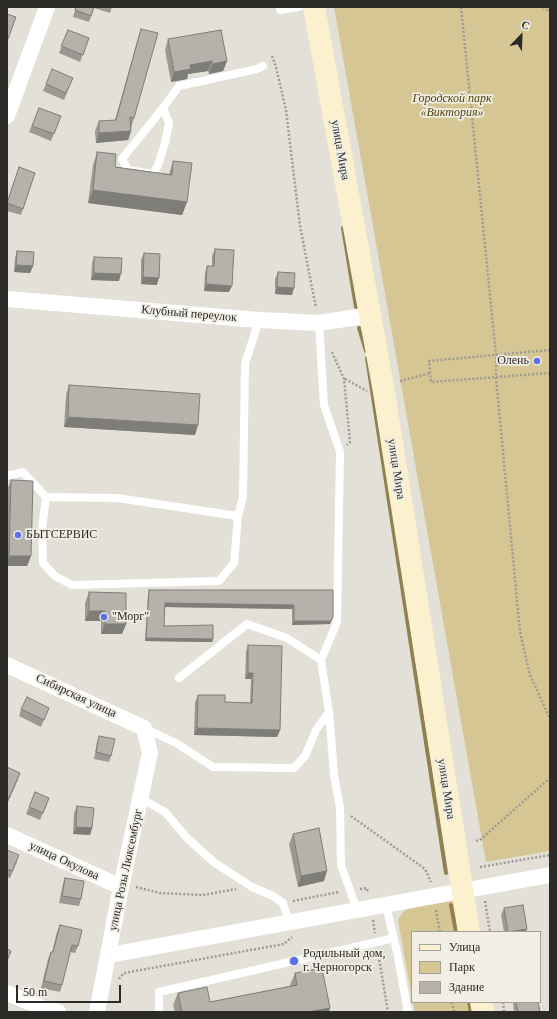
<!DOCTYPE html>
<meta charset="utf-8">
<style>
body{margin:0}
#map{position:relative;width:557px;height:1019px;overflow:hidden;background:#e3e0d8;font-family:"Times New Roman",serif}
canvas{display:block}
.frame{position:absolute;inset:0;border:8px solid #2b2a27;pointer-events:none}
.legend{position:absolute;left:411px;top:931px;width:130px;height:72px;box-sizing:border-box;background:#f0eee5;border:1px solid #a1a099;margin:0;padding:5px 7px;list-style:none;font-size:12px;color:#2b2a27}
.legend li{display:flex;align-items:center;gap:8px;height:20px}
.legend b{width:20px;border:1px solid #a1a099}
.north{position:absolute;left:501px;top:16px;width:40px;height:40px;-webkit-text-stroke:3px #f0eee5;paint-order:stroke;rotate:23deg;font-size:11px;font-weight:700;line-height:16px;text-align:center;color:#2b2a27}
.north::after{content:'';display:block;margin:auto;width:14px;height:18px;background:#2b2a27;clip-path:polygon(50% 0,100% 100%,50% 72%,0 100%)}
.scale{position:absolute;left:16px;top:985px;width:105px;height:18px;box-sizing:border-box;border:2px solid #2b2a27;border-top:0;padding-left:5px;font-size:12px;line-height:14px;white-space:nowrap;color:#2b2a27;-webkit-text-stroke:3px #f0eee5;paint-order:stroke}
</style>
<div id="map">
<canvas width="557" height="1019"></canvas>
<div class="frame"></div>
<ul class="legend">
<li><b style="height:5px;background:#fcf1cf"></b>Улица</li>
<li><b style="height:11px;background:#d6c694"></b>Парк</li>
<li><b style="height:11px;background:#b4b2aa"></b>Здание</li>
</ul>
<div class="north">С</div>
<div class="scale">50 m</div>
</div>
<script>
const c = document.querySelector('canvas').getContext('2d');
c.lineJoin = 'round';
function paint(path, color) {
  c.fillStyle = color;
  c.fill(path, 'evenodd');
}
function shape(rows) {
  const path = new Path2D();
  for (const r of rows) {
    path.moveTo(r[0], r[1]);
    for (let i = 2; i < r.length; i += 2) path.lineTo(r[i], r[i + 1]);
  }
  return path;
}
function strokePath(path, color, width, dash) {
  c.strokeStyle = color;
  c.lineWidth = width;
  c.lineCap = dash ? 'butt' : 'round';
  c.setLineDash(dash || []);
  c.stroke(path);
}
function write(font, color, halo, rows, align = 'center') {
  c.font = font + ' "Times New Roman",serif';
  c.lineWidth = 3.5;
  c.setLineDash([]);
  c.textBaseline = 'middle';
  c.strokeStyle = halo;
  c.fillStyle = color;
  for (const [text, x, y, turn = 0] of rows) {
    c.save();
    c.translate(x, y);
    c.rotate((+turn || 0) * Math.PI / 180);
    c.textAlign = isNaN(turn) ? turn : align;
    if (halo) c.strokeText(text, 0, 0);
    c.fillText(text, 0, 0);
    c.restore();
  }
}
paint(shape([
 [334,7,550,7,550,851,486,862],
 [454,900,460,932,412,932,412,998,398,920,403,912,408,909],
 [413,1002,472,1002,474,1012,415,1012]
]), '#d6c694');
strokePath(shape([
 [343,228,356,307],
 [359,328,366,351],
 [367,358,446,873],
 [451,905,456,932],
 [469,1002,471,1012]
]), '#908250', 4);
strokePath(shape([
 [461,7,496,355,496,378,520,632,530,675,550,719],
 [543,7,550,12],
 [272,56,276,67,286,110,300,226,316,308],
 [550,350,429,361,431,382,550,373],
 [332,352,344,379,350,442,347,445],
 [345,379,367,391],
 [400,381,431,373],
 [351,816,425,869,431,882],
 [476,841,481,839,550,778],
 [480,867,550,855],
 [136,887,160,893,203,895,236,889],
 [360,889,367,888,368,893],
 [293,901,339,892],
 [485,901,490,932],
 [436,910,440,932],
 [373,920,375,933],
 [378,952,388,1012],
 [119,979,124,973,284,944,292,937],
 [452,1002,454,1012],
 [503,1002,504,1012]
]), '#9d9b95', 2.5, [2, 2]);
strokePath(shape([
 [280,10,299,7],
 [163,108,122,159,128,170,153,174,158,165,165,143,169,123,163,108,179,86,257,69,263,66],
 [319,323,324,405,340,452,337,622,321,660,329,712,334,775,340,808,341,865,357,910],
 [7,476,23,472,46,497,42,529,43,563,55,576,72,585,219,581,234,563,238,516,243,497,245,364,259,320],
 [46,497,117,498,238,516],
 [179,678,247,624,287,638,321,660],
 [144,728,176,743,213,767,294,768,305,756,316,730,329,712],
 [140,798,165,812,187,838,215,863,252,887,273,896,283,903,289,922],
 [386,905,397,952,408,1012],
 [159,1012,159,992,394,938]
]), '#fff', 8);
strokePath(shape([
 [7,116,47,7],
 [7,299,259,320,319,323,370,315],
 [7,665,144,728,150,753,121,887,97,1012],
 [7,835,121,887],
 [109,955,550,875],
 [7,993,45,1009,58,1012]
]), '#fff', 16);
strokePath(shape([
 [314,7,384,392,469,932],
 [481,1002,483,1012]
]), '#fcf1cf', 22);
paint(shape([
 [76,7,112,7,110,13,94,8,89,22,73,17],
 [141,29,134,118,131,128,131,131,128,140,96,143,95,131,99,121,115,120,138,38],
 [68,30,89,38,80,62,59,53],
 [168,39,227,61,223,71,209,74,208,71,188,74,187,79,171,82,165,50],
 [73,78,64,100,43,91,46,84],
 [39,108,61,116,51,141,29,132],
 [97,152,115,167,169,174,173,161,187,202,182,215,88,203,93,165],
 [19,167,35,173,21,215,7,211,7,204],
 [215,249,229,292,204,291,205,273,207,266,212,266,212,256],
 [17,251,33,266,30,273,14,272,15,258],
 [144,253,157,285,141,284,141,260],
 [94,257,119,281,91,280,92,263],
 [278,272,292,295,275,294,275,279],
 [69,385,195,435,64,427,66,395],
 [11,480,31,556,27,566,7,566,7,490],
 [149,590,333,590,333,617,330,624,292,625,292,609,165,607,164,626,213,639,212,642,145,641,148,594],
 [89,592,126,624,122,634,101,634,101,621,85,621,85,603],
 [248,645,280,730,277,737,194,735,195,702,198,695,225,702,250,703,251,679,245,679,246,652],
 [49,708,41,727,19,716,21,709],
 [99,736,111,756,109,762,94,759,97,742],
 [7,767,18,779,7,804],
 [47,805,40,820,26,814,29,807],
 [77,806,92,828,90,835,73,834,74,813],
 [293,834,324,881,298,887,289,844],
 [7,850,17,862,10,878,7,877],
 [65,878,81,899,79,906,59,903,63,884],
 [504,908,526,932,504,932,501,915],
 [60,925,78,946,75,953,70,952,62,985,60,992,41,988,48,959,51,952,52,952,57,932],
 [295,973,330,1008,329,1012,175,1012,173,1005,178,993,210,1002,290,986,290,985],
 [513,1002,538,1002,540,1012,514,1012]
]), '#9b9992');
paint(shape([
 [212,61,208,71,188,74,187,79,171,82,174,72,190,65],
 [227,61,223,71,209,74,212,64],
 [131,131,128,140,96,143,99,133],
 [93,190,187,202,182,215,88,203],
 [16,265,33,266,30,273,14,272],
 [94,273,121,274,119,281,91,280],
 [143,277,159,278,157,285,141,284],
 [206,284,232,286,229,292,204,291],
 [277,287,294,288,292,295,275,294],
 [68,417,198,425,195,435,64,427],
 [9,556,31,556,27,566,7,566,7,560],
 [165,603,294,605,292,609,164,607],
 [89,611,105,611,101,621,85,621],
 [294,621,331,621,330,624,292,625],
 [105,624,126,624,122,634,101,634],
 [146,638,213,639,212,642,145,641],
 [248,673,253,673,251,679,245,679],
 [197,728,280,730,277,737,194,735],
 [20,773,18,779,7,804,9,798],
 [76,827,92,828,90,835,73,834],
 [327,871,324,881,298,887,301,876],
 [527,929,526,932,508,932],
 [330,1008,329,1012,308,1012]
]), '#7e7d77');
const building = shape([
 [76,7,94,7,91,16,75,10,76,7],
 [7,14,16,17,8,39,7,39,7,14],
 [141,29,158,33,134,118,130,117,131,131,99,133,99,121,116,120,141,29],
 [68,30,89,38,83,55,61,46,68,30],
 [221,30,227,61,212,64,212,61,190,65,191,69,174,72,168,39,221,30],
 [52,69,73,78,66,93,46,84,52,69],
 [39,108,61,116,54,134,32,126,39,108],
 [97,152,116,154,115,167,172,175,173,161,192,163,187,202,93,190,97,152],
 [19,167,35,173,23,209,7,203,19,167],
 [215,249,234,250,232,286,206,284,207,266,214,266,215,249],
 [17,251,34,252,33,266,16,265,17,251],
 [144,253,160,254,159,278,143,277,144,253],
 [94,257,122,258,121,274,94,273,94,257],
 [278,272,295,273,294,288,277,287,278,272],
 [69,385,200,394,198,425,68,417,69,385],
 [11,480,33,481,31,556,9,556,11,480],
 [149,590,333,590,333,617,331,621,294,621,294,605,165,603,164,626,213,625,213,639,146,638,149,590],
 [89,592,126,593,126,624,105,624,105,611,89,611,89,592],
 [248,645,282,646,280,730,197,728,198,695,225,695,225,702,252,703,253,673,248,673,248,645],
 [27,697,49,708,44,720,21,709,27,697],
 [99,736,115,739,111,756,96,752,99,736],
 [7,767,20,773,9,798,7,797,7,767],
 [35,792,49,798,43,813,29,807,35,792],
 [77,806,94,808,92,828,76,827,77,806],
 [319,828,327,871,301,876,293,834,319,828],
 [7,850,19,855,12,871,7,869,7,850],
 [65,878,84,881,81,899,62,896,65,878],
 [523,905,527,929,508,932,504,908,523,905],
 [60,925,82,930,78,946,72,945,62,985,44,981,51,952,53,952,60,925],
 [7,949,11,951,7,961,7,949],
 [322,968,330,1008,308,1012,182,1012,178,993,207,987,210,1002,297,985,295,973,322,968],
 [516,1002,538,1002,540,1012,518,1012,516,1002]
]);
paint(building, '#b4b2aa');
strokePath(building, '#7e7d77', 1);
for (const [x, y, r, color] of [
 [537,361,4,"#5c70e7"],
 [18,535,4,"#5c70e7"],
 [104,617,4,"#5c70e7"],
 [294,961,5,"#5c70e7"]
]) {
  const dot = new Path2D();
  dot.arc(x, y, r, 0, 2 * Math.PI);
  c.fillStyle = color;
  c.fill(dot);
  strokePath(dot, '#f0eee5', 1.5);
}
write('italic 12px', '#53430a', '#f0eee5', [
 ["Городской парк",452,99],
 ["«Виктория»",452,113]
]);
write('12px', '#2b2a27', '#f0eee5', [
 ["улица Мира",340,150,80],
 ["Клубный переулок",189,314,5],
 ["улица Мира",396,469,81],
 ["Сибирская улица",76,696,25],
 ["улица Мира",446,789,81],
 ["улица Окулова",64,861,25],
 ["улица Розы Люксембург",126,870,-78]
]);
write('12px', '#2b2a27', '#f0eee5', [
 ["Олень",529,361,"right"],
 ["БЫТСЕРВИС",26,535],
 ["\"Морг\"",112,617],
 ["Родильный дом,",303,954],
 ["г. Черногорск",303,968]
], 'left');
</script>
